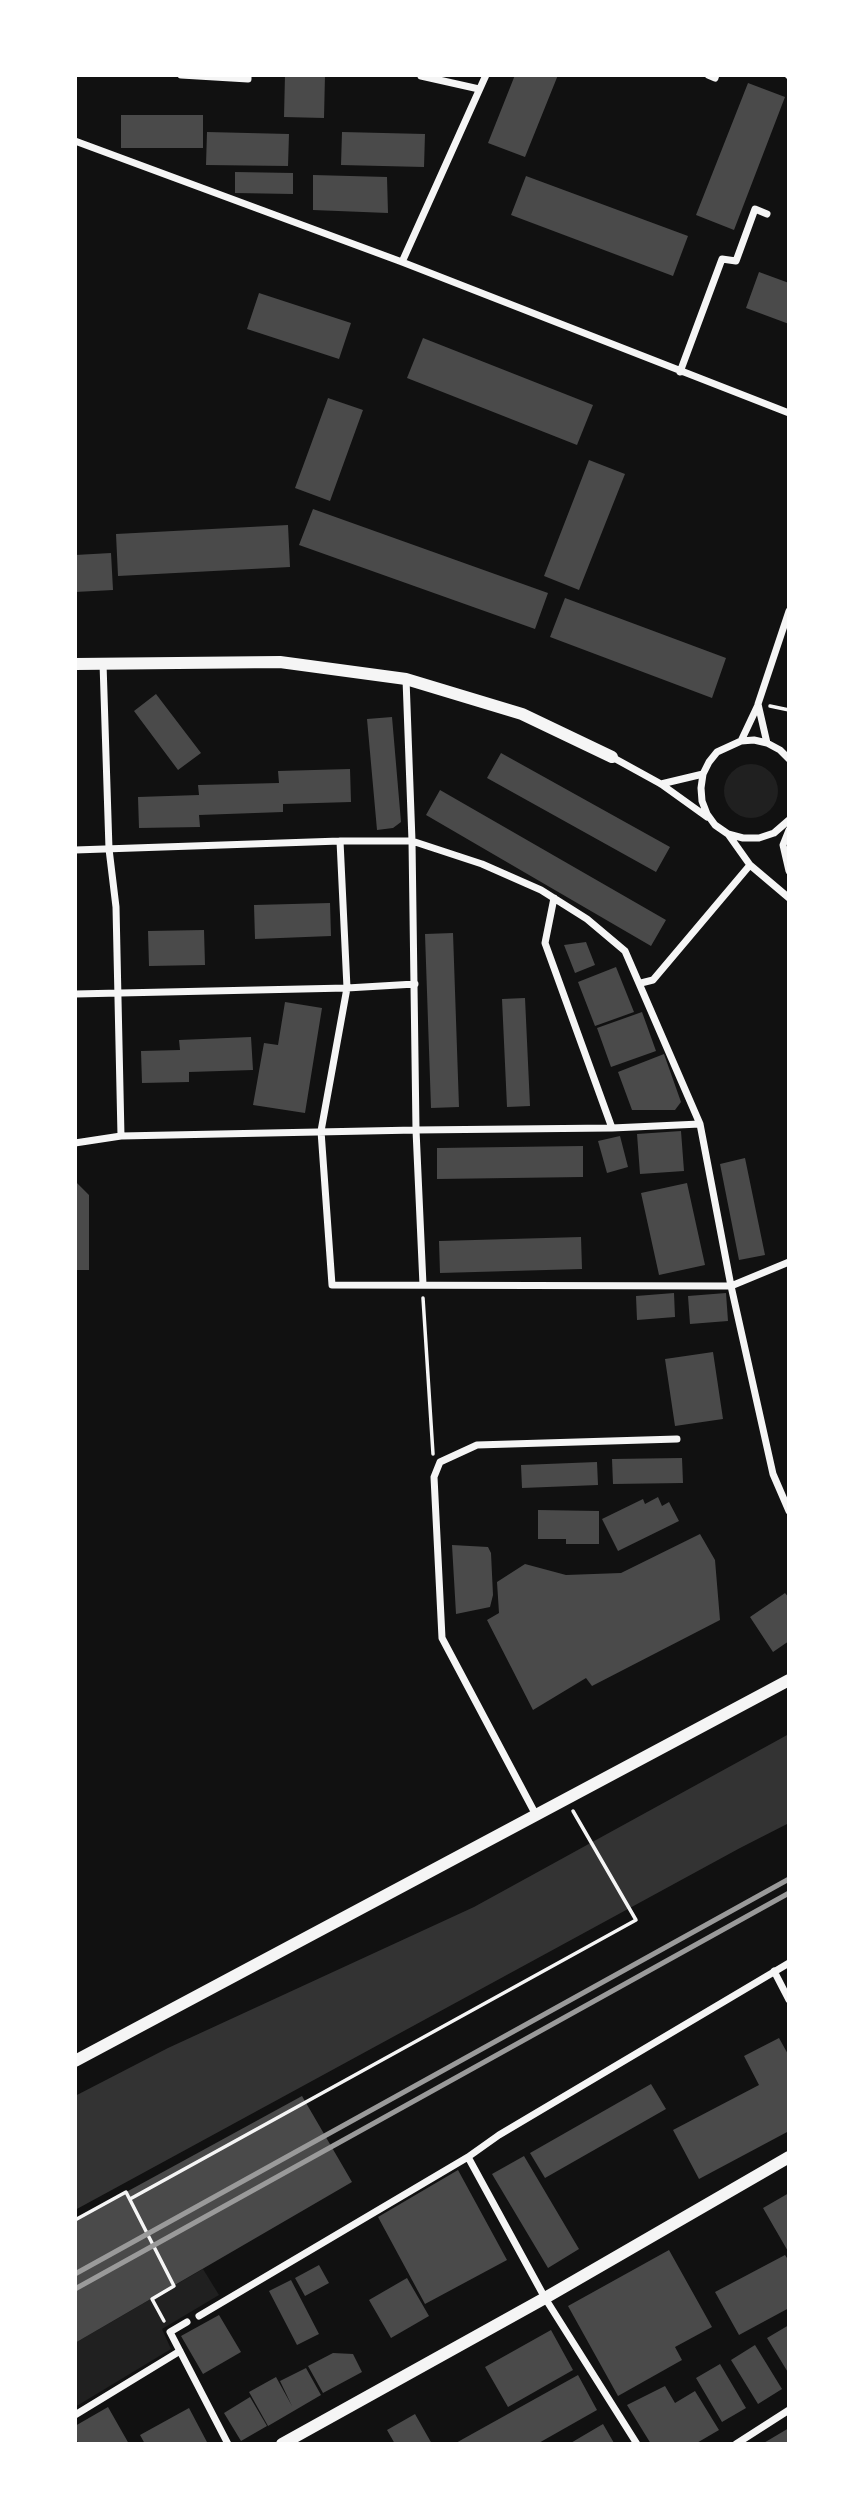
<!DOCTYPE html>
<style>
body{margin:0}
#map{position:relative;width:864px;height:2519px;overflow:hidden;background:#111;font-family:Cabin,sans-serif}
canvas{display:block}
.frame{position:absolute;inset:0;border:77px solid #fff;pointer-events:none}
</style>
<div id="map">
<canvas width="864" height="2519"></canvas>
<div class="frame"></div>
</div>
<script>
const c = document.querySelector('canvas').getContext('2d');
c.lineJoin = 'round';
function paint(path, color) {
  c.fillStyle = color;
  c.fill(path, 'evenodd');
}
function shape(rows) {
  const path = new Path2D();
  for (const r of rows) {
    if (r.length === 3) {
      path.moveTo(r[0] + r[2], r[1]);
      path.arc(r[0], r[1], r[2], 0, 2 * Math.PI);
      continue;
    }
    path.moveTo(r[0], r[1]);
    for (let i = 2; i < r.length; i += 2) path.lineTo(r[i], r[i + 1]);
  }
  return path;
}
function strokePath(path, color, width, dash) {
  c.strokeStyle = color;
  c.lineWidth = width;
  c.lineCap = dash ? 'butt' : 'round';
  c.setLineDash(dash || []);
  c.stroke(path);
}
paint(shape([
 [751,791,27],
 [203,2269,219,2295,162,2329,171,2349,75,2407,75,2343]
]), '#202020');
paint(shape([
 [789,1734,789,1823,740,1848,75,2210,75,2096,168,2048,474,1907]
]), '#333');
paint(shape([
 [285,75,325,75,324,118,284,117],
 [515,75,558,75,525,157,488,143],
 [748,83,785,97,734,230,696,215],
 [121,115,203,115,203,148,121,148],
 [207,132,289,134,288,166,206,165],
 [342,132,425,134,424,167,341,165],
 [235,172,293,173,293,194,235,193],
 [313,175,387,177,388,213,313,210],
 [526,176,688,236,673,276,511,215],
 [759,272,789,283,789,324,746,308],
 [259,293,351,323,339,359,247,329],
 [423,338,593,405,577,445,407,378],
 [328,398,363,410,330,501,295,488],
 [589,460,625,474,579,590,544,576],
 [313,509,548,593,535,629,299,545],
 [288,525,290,567,118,576,116,534],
 [111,553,113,590,75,592,75,555],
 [565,598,726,658,712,698,550,637],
 [156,694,201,753,178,770,134,711],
 [392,717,401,822,393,828,377,830,367,719],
 [501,753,670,847,656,872,487,778],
 [350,769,351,802,283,804,283,812,199,815,200,827,139,828,138,797,199,795,198,785,279,783,278,771],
 [440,790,666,920,651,946,426,815],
 [330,903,331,936,255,939,254,905],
 [204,930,205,965,149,966,148,931],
 [453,933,459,1107,431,1108,425,934],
 [586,942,595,965,575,973,564,945],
 [616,967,634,1012,595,1026,578,982],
 [525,998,530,1106,507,1107,502,999],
 [285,1002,322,1008,305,1113,253,1105,264,1043,278,1045],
 [642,1012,656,1051,611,1067,597,1028],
 [251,1037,253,1070,189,1072,189,1082,142,1083,141,1051,180,1050,179,1040],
 [664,1054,681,1102,675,1110,632,1110,618,1072],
 [681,1131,684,1171,640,1174,637,1134],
 [620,1136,628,1167,607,1173,598,1141],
 [583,1146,583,1177,437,1179,437,1148],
 [745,1158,765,1255,739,1260,720,1164],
 [75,1181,89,1195,89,1270,75,1270],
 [687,1183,705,1265,659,1275,641,1193],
 [581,1237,582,1269,440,1273,439,1241],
 [674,1293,675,1317,637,1320,636,1296],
 [726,1293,728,1321,690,1324,688,1296],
 [713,1352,723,1419,675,1426,665,1359],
 [682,1458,683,1483,613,1484,612,1459],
 [597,1462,598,1485,522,1488,521,1465],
 [658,1497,662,1506,669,1502,679,1521,618,1551,602,1519,643,1499,645,1504],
 [538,1510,599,1511,599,1544,566,1544,566,1539,538,1539],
 [700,1534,715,1560,720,1620,592,1686,586,1678,533,1710,487,1620,499,1613,497,1582,525,1564,566,1575,621,1573],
 [452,1545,488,1547,491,1553,493,1595,490,1607,456,1614],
 [785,1593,789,1598,789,1641,773,1652,750,1617],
 [779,2038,789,2056,789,2131,699,2179,673,2130,759,2085,744,2056],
 [651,2084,666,2109,545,2178,530,2153],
 [302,2096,352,2182,75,2343,75,2220],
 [524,2156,579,2249,548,2268,492,2174],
 [458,2170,507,2260,425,2304,378,2217],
 [789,2193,789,2253,763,2208],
 [669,2250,712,2327,675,2347,682,2360,618,2396,568,2306],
 [785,2255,789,2261,789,2308,739,2335,715,2292],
 [319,2265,329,2283,305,2296,295,2278],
 [407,2278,429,2316,391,2338,369,2300],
 [291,2280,319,2334,297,2345,269,2291],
 [219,2315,241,2352,203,2374,181,2336],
 [789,2325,789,2374,767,2338],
 [551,2330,573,2370,508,2407,485,2367],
 [755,2345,782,2389,758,2404,731,2360],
 [333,2353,353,2354,362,2372,323,2393,308,2366],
 [720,2364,746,2408,722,2422,696,2378],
 [306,2368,321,2395,268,2426,249,2392,276,2377,292,2406,280,2381],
 [578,2375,597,2410,537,2444,454,2444],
 [665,2386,675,2403,695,2391,719,2430,695,2444,651,2444,627,2405],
 [250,2397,267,2426,241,2441,224,2413],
 [108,2407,129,2444,79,2444,75,2438,75,2426],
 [189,2408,208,2444,145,2444,140,2435],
 [415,2414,432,2444,395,2444,387,2430],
 [603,2424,614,2443,569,2444],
 [789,2428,789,2444,762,2444]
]), '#4a4a4a');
strokePath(shape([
 [770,706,789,710],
 [423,1298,433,1454],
 [130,2199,636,1920,573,1811],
 [75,2220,126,2192,174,2286,152,2299,164,2321]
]), '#f5f5f5', 3.5);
strokePath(shape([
 [181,75,248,79,248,75],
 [708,75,715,78,716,75],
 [788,75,789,76],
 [421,76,479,89],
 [75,141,402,262,789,413],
 [402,262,486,75],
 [680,372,722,259,736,261,755,209,767,214],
 [103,663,109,849,116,907,121,1136],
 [741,741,758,705],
 [767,743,758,704,789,611],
 [612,757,661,784,707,817],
 [789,759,780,750,767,743,754,740,741,741,717,752,709,762,703,774,701,788,702,801,707,814,715,825,728,834,743,838,759,838,774,833,789,820],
 [661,784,703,774],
 [789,830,783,845,789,871],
 [728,834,750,865,789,898],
 [340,841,347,988,321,1131,332,1285,731,1286,789,1262],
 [75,850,340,841,412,841,406,679],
 [554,898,545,943,612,1128],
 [641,983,653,980,750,865],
 [75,994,347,988,415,984],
 [700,1124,612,1128,416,1130,412,841,482,864,541,890,587,919,625,951,700,1124,731,1286,773,1474,789,1511],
 [75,1143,121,1136,416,1130,423,1285],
 [536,1815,442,1638,434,1477,440,1462,477,1445,677,1439],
 [774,1971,789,2000],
 [468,2157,545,2298,637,2444],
 [199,2316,468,2157,499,2135,789,1963],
 [187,2322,170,2332,228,2444],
 [75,2415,180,2351],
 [736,2444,789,2410]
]), '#f5f5f5', 7);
strokePath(shape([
 [75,664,280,662,406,679,522,714,612,757],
 [75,2061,789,1680],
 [282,2444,545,2298,789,2157]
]), '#f5f5f5', 12);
strokePath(shape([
 [75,2274,789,1879],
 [75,2289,789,1893]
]), '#9a9a9a', 5);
</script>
